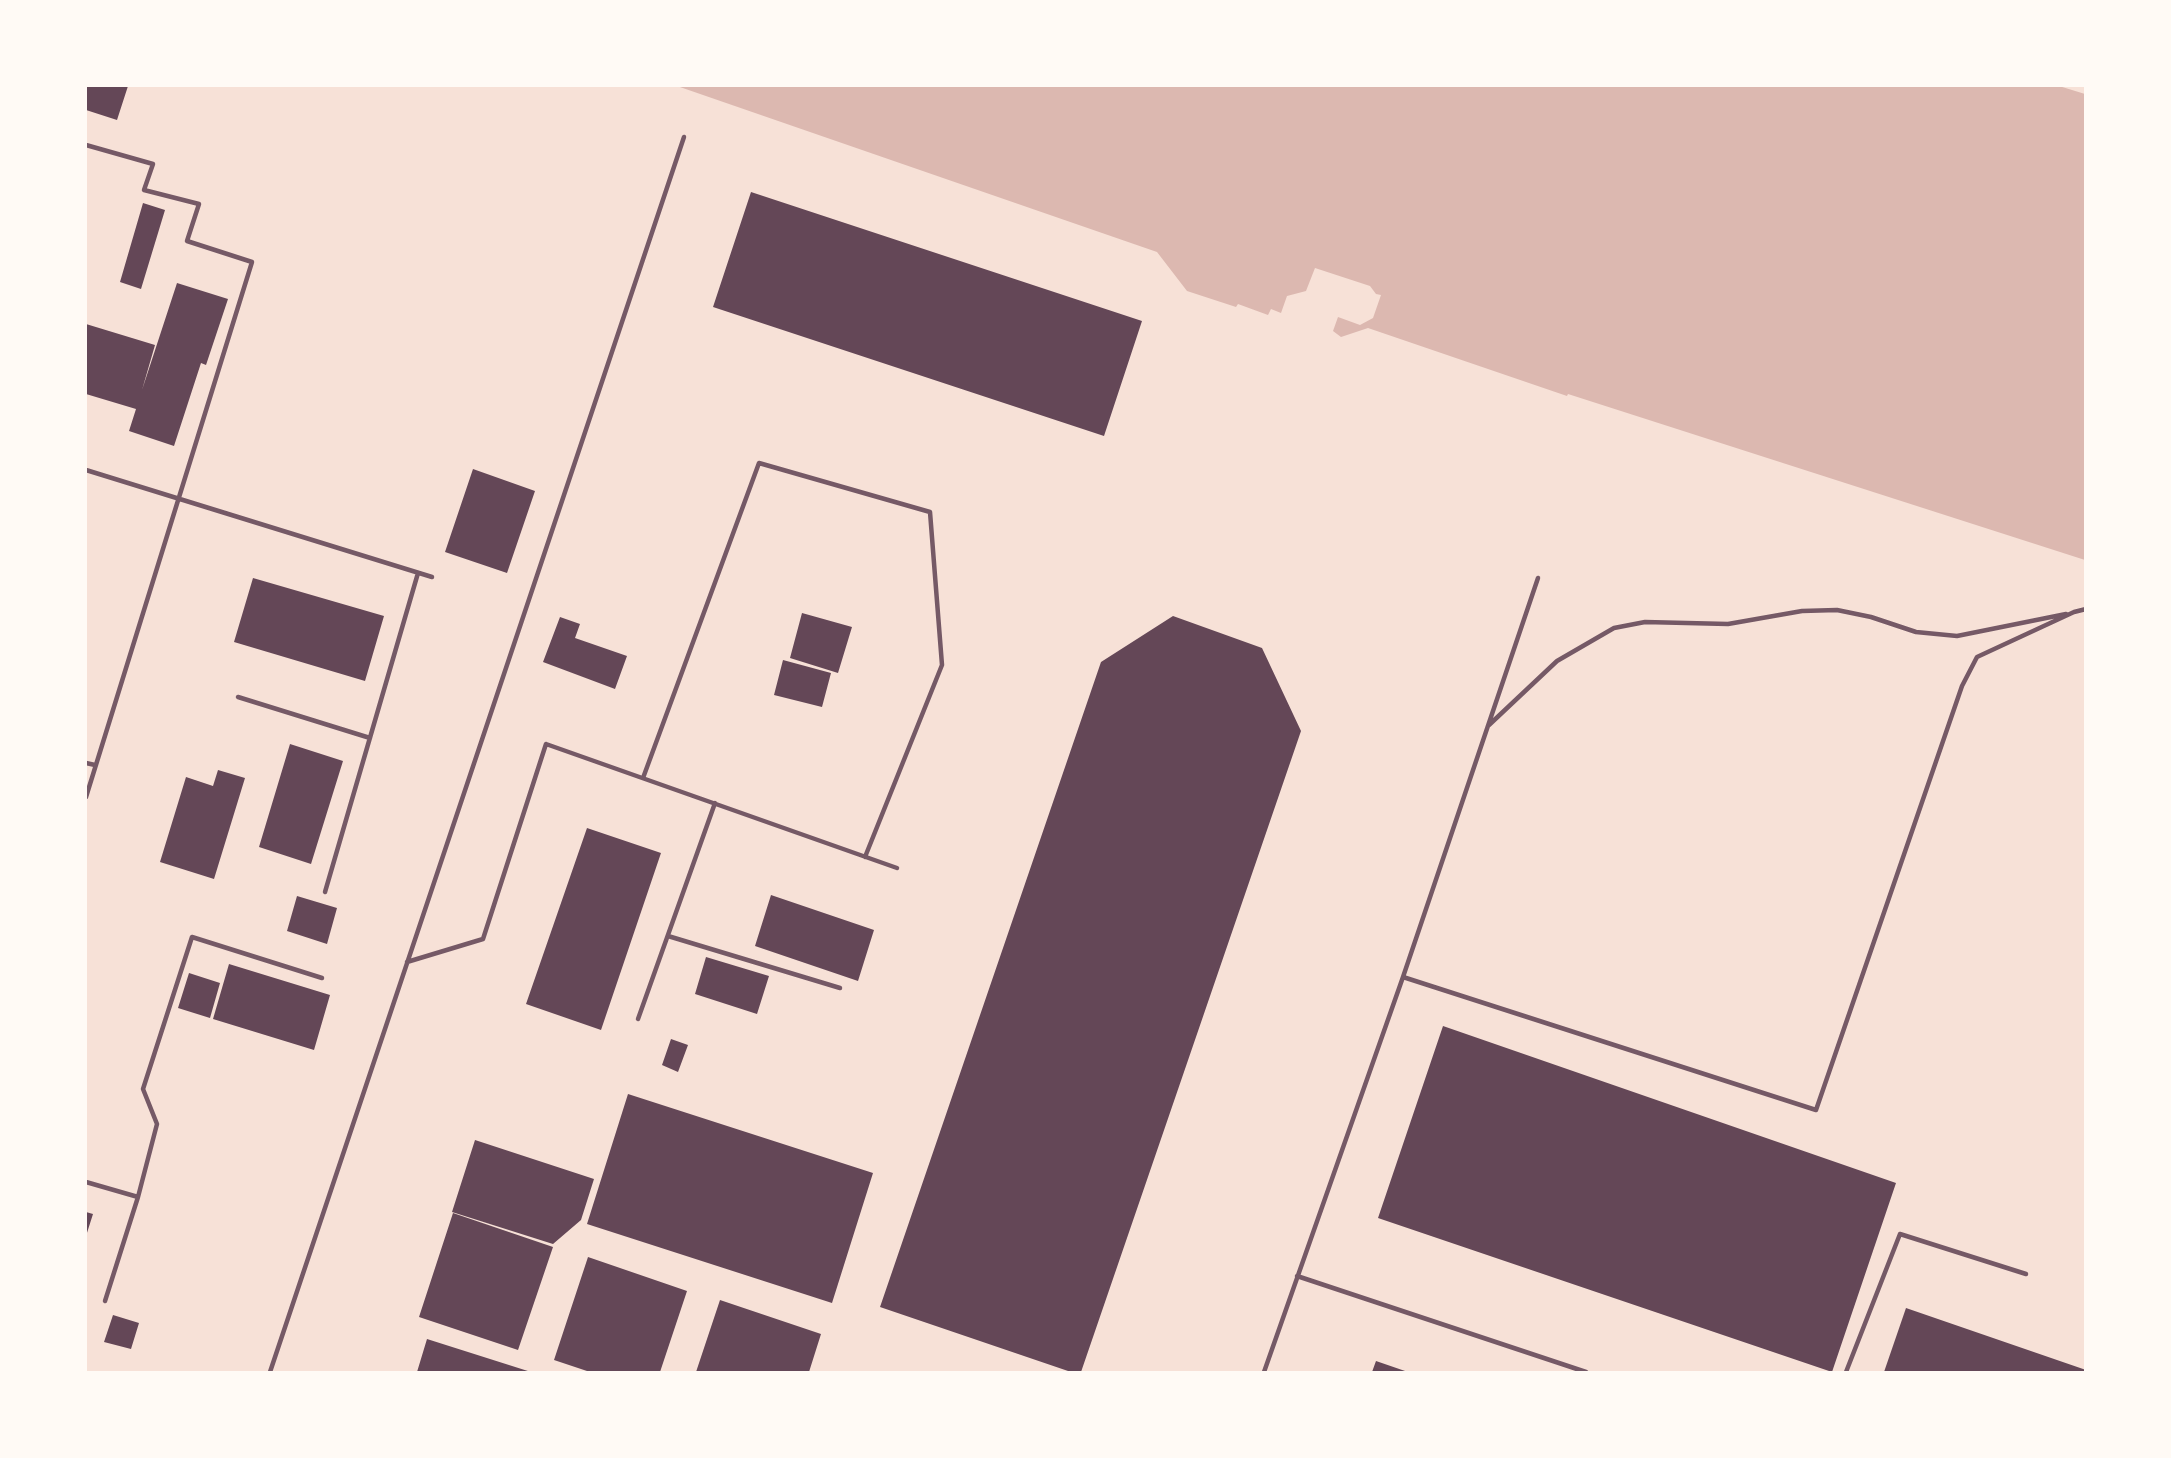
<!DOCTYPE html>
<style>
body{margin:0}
#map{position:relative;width:2171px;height:1458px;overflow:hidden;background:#f7e1d7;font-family:Lato,sans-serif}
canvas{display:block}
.frame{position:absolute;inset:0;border:87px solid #fffaf5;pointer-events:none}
</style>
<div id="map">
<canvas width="2171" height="1458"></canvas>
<div class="frame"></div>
</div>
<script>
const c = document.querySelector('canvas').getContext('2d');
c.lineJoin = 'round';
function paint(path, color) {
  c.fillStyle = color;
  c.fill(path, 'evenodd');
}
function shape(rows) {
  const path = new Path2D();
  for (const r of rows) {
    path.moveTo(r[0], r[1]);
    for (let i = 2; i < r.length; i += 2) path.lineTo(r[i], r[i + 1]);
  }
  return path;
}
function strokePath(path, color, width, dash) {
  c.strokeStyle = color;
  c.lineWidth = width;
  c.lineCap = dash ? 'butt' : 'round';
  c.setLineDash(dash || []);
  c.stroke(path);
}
paint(shape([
 [677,86,2059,86,2085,94,2085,560,1568,394,1567,396,1368,328,1341,337,1333,331,1338,317,1360,325,1373,318,1381,295,1376,294,1370,286,1315,268,1306,291,1287,296,1281,313,1271,309,1268,315,1238,304,1236,307,1187,291,1157,252]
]), '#dcb8b0');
paint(shape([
 [86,86,128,86,117,120,86,110],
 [751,192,1142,321,1104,436,713,307],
 [143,203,165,210,141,289,120,282],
 [177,283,228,299,206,365,201,363,174,446,129,431,136,409,86,394,86,324,155,345,142,390],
 [473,469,535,491,507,573,445,552],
 [253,578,384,616,365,681,234,642],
 [802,613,852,627,838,673,790,658],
 [1173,616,1262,648,1301,731,1081,1372,1071,1372,880,1307,1101,662],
 [560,617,580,624,575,638,627,656,615,689,543,662],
 [783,660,831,673,822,707,774,695],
 [290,744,343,761,311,864,259,847],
 [218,770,245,778,214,879,160,862,186,777,213,786],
 [587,828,661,853,601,1030,526,1004],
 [771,895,874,930,858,981,755,946],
 [297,896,337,908,327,944,287,931],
 [706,957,769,976,757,1014,695,994],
 [229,964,330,995,314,1050,213,1019],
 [189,973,220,983,210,1018,178,1008],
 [1443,1026,1896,1183,1832,1372,1378,1218],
 [671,1039,688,1045,678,1072,662,1065],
 [628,1094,873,1173,832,1303,587,1224],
 [475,1140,594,1179,581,1220,553,1244,452,1212],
 [86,1212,93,1214,86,1236],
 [453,1213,553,1247,518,1350,419,1317],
 [588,1257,687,1291,660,1372,590,1372,554,1360],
 [720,1300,821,1334,809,1372,696,1372],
 [1906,1308,2086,1370,2086,1372,1884,1372],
 [113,1315,139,1323,131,1349,104,1342],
 [427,1339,531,1372,417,1372],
 [1376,1361,1408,1372,1372,1372]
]), '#644757');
strokePath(shape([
 [86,145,153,164,144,190,199,204,187,241,252,262,86,797],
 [86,470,432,577],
 [238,697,370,738],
 [1489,725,1557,661,1614,628,1645,622,1728,624,1802,611,1837,610,1871,617,1916,632,1957,636,2066,614],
 [86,763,95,765],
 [643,778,759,463,930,512,942,665,865,857],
 [325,892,418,573],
 [668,936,840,988],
 [407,962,483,939,546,744,897,868],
 [1403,977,1816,1110,1962,686,1977,657,2074,612,2086,609],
 [638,1019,715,803],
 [86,1182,138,1197,105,1301],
 [138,1197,157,1124,143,1089,192,937,322,978],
 [1297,1276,1586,1372],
 [270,1372,684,137],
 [1264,1372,1403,977,1538,578],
 [1846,1372,1900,1234,2026,1274]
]), '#755966', 4.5);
</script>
